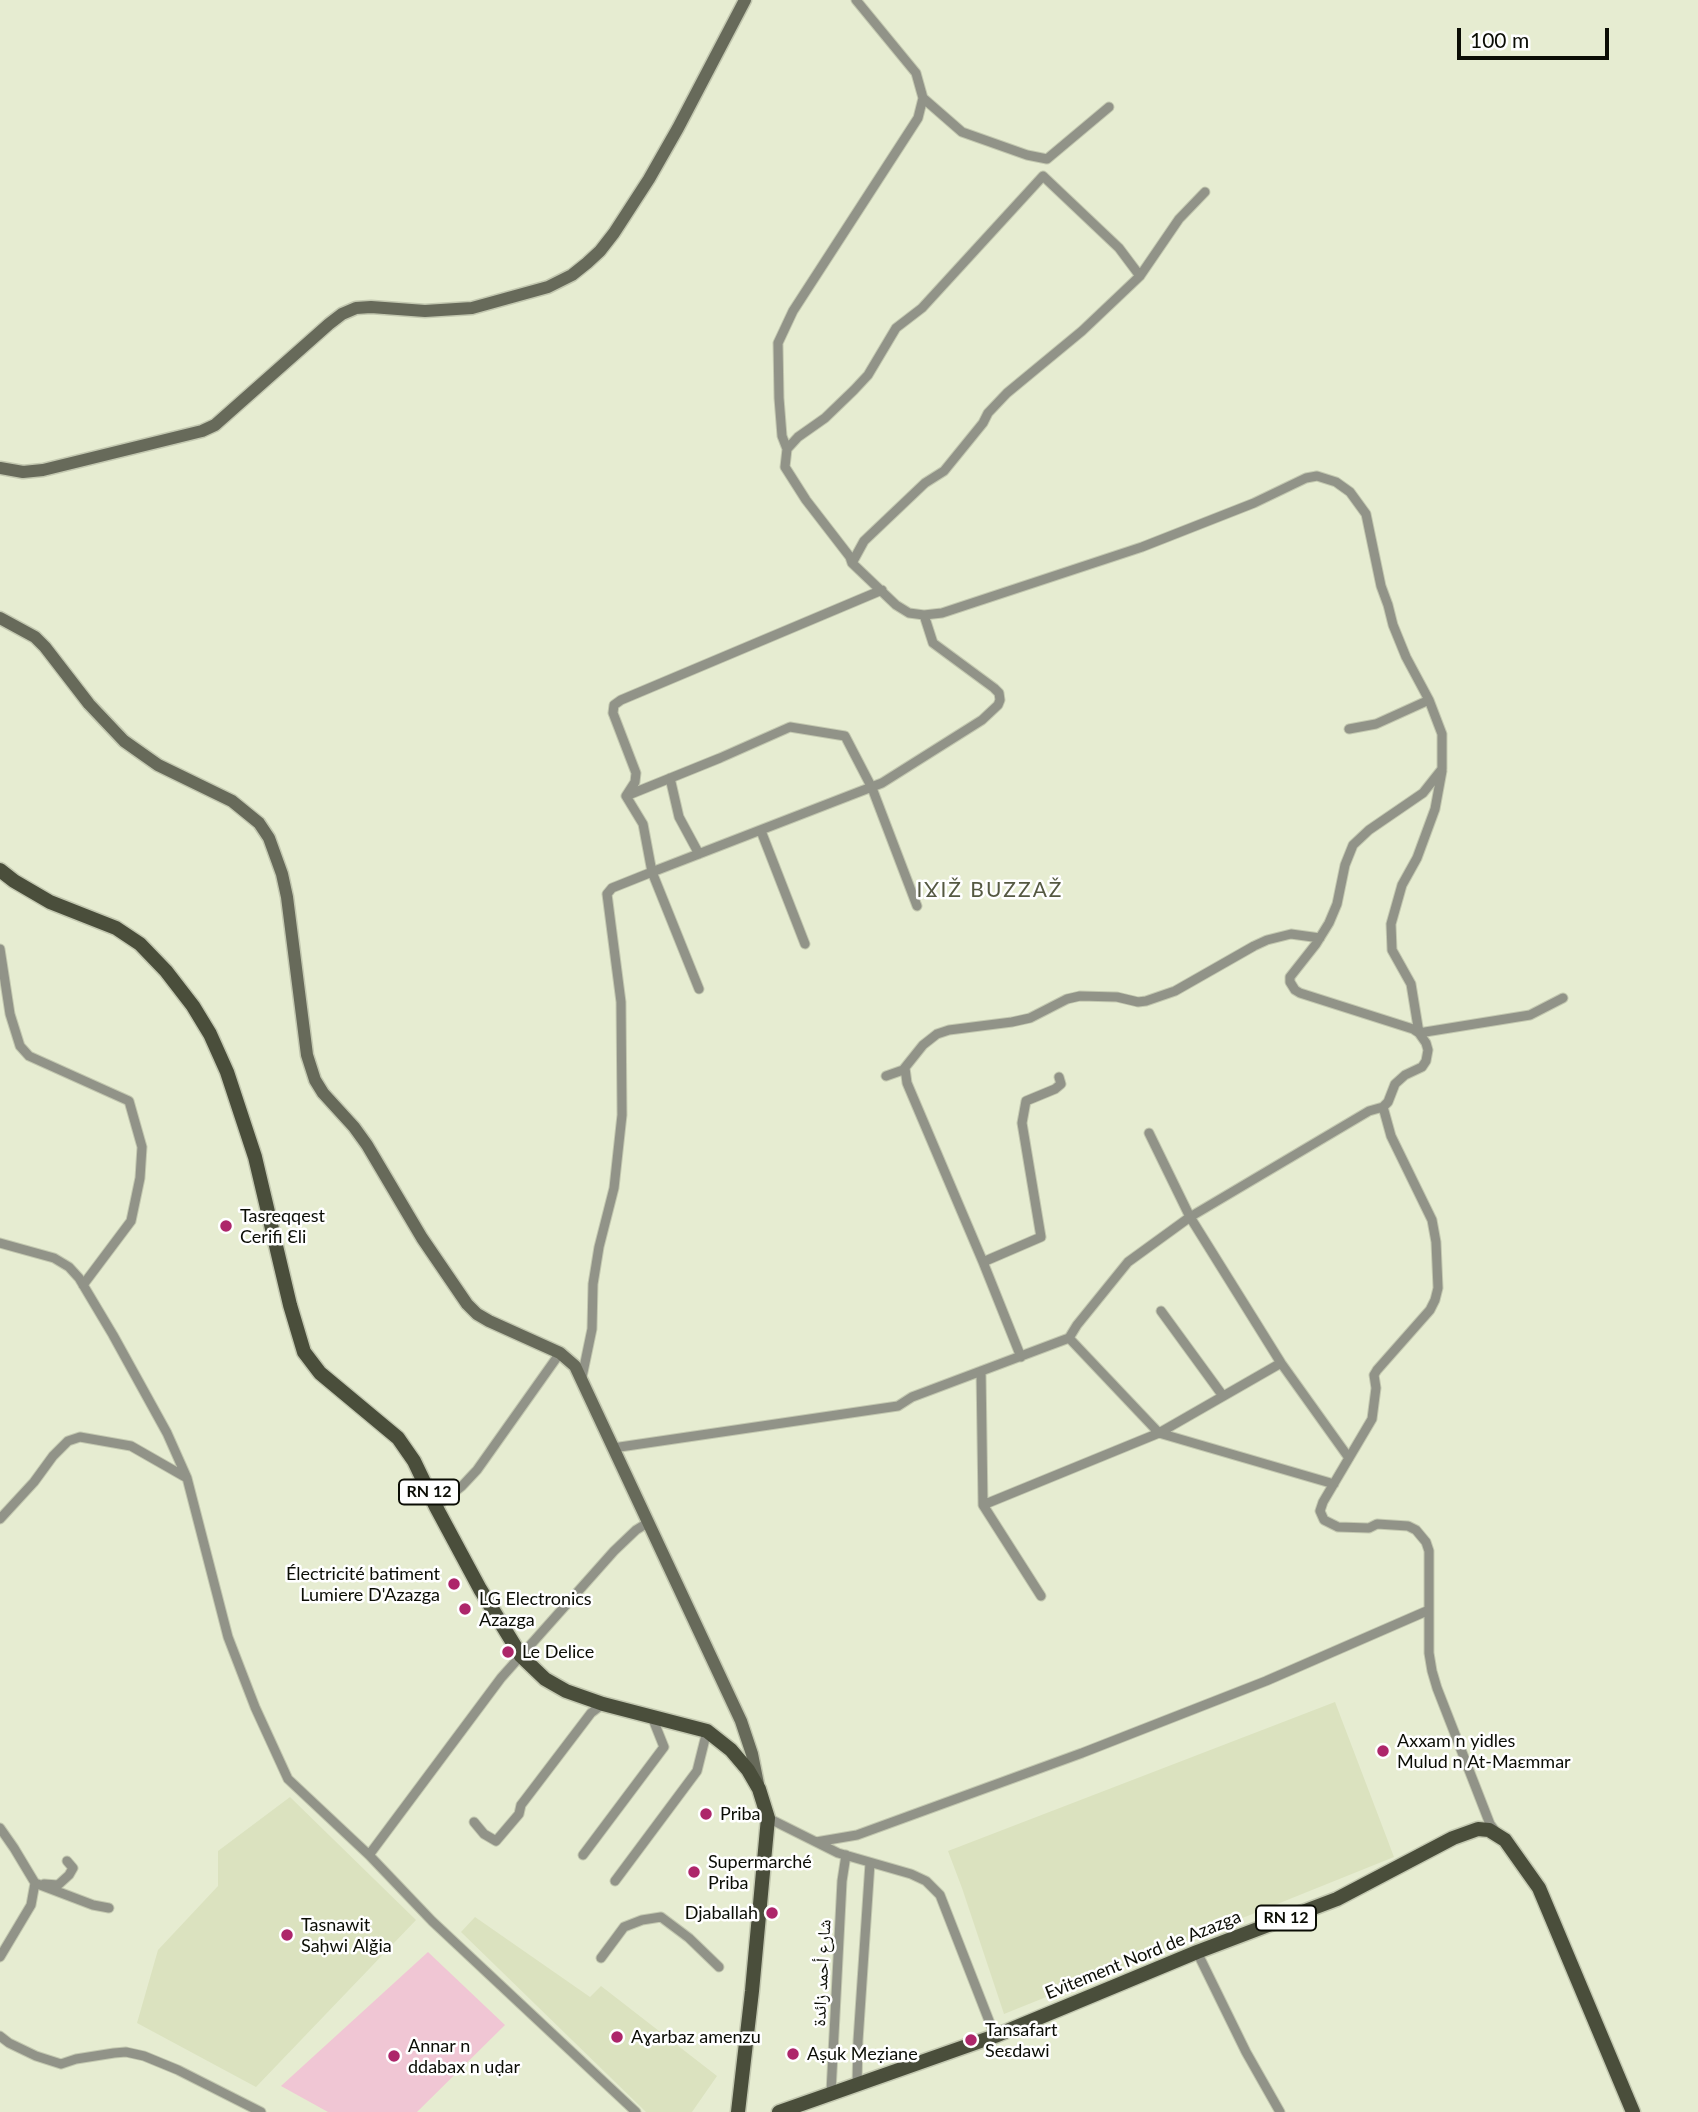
<!DOCTYPE html>
<meta charset="utf-8">
<style>
body{margin:0}
#map{position:relative;width:1698px;height:2112px;overflow:hidden;background:#e6ecd1;font-family:Lato,sans-serif}
canvas{display:block}
.scale{position:absolute;left:1457px;top:28px;width:152px;height:32px;box-sizing:border-box;border:4px solid #0b0d05;border-top:0;padding-left:9px;font-size:21px;line-height:24px;white-space:nowrap;color:#0b0d05;-webkit-text-stroke:5px #fff;paint-order:stroke}
</style>
<div id="map">
<canvas width="1698" height="2112"></canvas>
<div class="scale">100 m</div>
</div>
<script>
const c = document.querySelector('canvas').getContext('2d');
c.lineJoin = 'round';
function paint(path, color) {
  c.fillStyle = color;
  c.fill(path, 'evenodd');
}
function shape(rows) {
  const path = new Path2D();
  for (const r of rows) {
    path.moveTo(r[0], r[1]);
    for (let i = 2; i < r.length; i += 2) path.lineTo(r[i], r[i + 1]);
  }
  return path;
}
function strokePath(path, color, width, dash) {
  c.strokeStyle = color;
  c.lineWidth = width;
  c.lineCap = dash ? 'butt' : 'round';
  c.setLineDash(dash || []);
  c.stroke(path);
}
function write(font, color, halo, rows, align = 'center') {
  c.font = font + ' Lato,"Noto Naskh Arabic",sans-serif';
  c.lineWidth = 5;
  c.setLineDash([]);
  c.textBaseline = 'middle';
  c.strokeStyle = halo;
  c.fillStyle = color;
  for (const [text, x, y, turn = 0] of rows) {
    c.save();
    c.translate(x, y);
    c.rotate((+turn || 0) * Math.PI / 180);
    c.textAlign = isNaN(turn) ? turn : align;
    if (halo) c.strokeText(text, 0, 0);
    c.fillText(text, 0, 0);
    c.restore();
  }
}
paint(shape([
 [1335,1702,1394,1857,1004,2014,962,1888,948,1851],
 [290,1797,416,1920,256,2087,137,2023,158,1950,218,1886,218,1851],
 [475,1917,590,1997,601,1986,717,2076,692,2112,646,2112,461,1932]
]), '#dbe2bf');
paint(shape([
 [428,1952,505,2025,417,2112,328,2112,281,2086]
]), '#f0c6d4');
const street = shape([
 [856,0,916,73,923,98,918,118,793,311,778,343,779,398,782,436,787,449,785,467,806,500,850,557,852,563,896,605,909,613,924,615,942,613,1142,547,1254,503,1306,478,1317,476,1336,482,1350,492,1366,514,1381,586,1388,605,1393,625,1406,657,1429,700,1442,734,1442,769,1423,793,1369,830,1353,845,1345,865,1337,904,1329,923,1316,944,1290,977,1290,982,1295,990,1300,993,1413,1029,1419,1033,1426,1043,1428,1050,1426,1061,1422,1067,1405,1075,1395,1084,1388,1102,1383,1107,1391,1136,1432,1220,1436,1242,1438,1288,1435,1300,1430,1310,1377,1370,1374,1375,1376,1388,1372,1419,1323,1502,1320,1511,1324,1520,1338,1527,1369,1528,1377,1524,1408,1526,1416,1530,1426,1542,1429,1551,1429,1653,1432,1671,1437,1688,1490,1824,1496,1832],
 [923,98,962,132,1027,155,1047,159,1109,107],
 [787,449,798,437,825,418,854,390,868,375,896,328,922,308,1043,176,1119,248,1140,276],
 [852,563,864,541,925,483,944,471,983,423,988,413,1007,393,1082,331,1140,276,1179,219,1205,192],
 [1349,729,1376,724,1429,700],
 [1442,771,1435,809,1417,858,1402,885,1391,924,1392,950,1411,984,1419,1033,1530,1015,1563,998],
 [670,778,679,817,699,854],
 [626,796,720,758,790,727,845,736,872,788,917,906],
 [761,831,805,944],
 [0,949,10,1014,20,1046,29,1056,129,1101,142,1147,140,1178,131,1221,83,1285],
 [699,989,652,872,882,783,982,720,998,705,1000,700,999,693,994,688,933,643,924,615],
 [905,1068,907,1083,983,1262,1021,1357],
 [886,1076,903,1070,923,1045,937,1034,949,1030,1012,1022,1030,1018,1067,999,1080,996,1117,997,1138,1002,1146,1001,1175,991,1254,946,1267,940,1291,934,1320,938],
 [1149,1133,1190,1217,1281,1363,1349,1458],
 [0,1243,54,1258,69,1267,79,1278,113,1335,167,1433,187,1478,228,1637,255,1707,288,1779,369,1855,432,1921,636,2112],
 [983,1262,1041,1237,1022,1123,1026,1101,1055,1089,1061,1084,1059,1077],
 [1161,1311,1223,1396],
 [1069,1338,1077,1325,1128,1262,1190,1217,1369,1111,1383,1107],
 [981,1371,983,1505,1041,1596],
 [582,1377,592,1329,593,1284,599,1247,614,1188,622,1115,621,1002,607,894,612,888,652,872,643,824,626,796,635,782,636,773,613,713,614,705,621,700,882,590],
 [613,1448,898,1406,912,1397,1069,1338,1159,1433,1334,1484],
 [983,1505,1159,1433,1281,1363],
 [436,1507,462,1486,477,1470,560,1353],
 [0,1519,34,1482,53,1456,68,1441,80,1437,131,1446,187,1478],
 [768,1818,838,1853,911,1874,926,1881,940,1895,995,2036],
 [474,1822,484,1834,496,1841,519,1814,521,1805,591,1713,603,1704],
 [0,1828,14,1848,35,1883,31,1905,0,1957],
 [816,1842,857,1835,1082,1753,1266,1681,1429,1610],
 [369,1855,501,1678,614,1551,636,1530,649,1522],
 [583,1855,664,1747,652,1717],
 [615,1881,697,1771,707,1731],
 [35,1883,93,1905,109,1908],
 [44,1884,58,1885,69,1875,73,1868,67,1861],
 [1197,1952,1246,2052,1280,2112],
 [601,1958,624,1927,642,1920,661,1917,689,1938,719,1967],
 [0,2036,9,2043,36,2056,61,2064,76,2059,114,2053,126,2052,144,2056,178,2070,261,2112],
 [857,2085,858,2041,870,1863],
 [831,2092,842,1881,846,1855]
]);
const secondary = shape([
 [0,468,23,472,43,470,202,431,215,425,329,324,342,314,356,308,371,307,425,311,472,308,548,287,572,275,587,263,600,251,614,233,649,179,678,128,745,0],
 [0,618,35,637,45,647,89,704,124,741,158,765,232,801,259,823,269,838,282,874,287,897,307,1055,315,1080,323,1093,354,1127,367,1145,422,1238,467,1304,477,1314,489,1321,560,1353,575,1366,741,1721,752,1754,758,1784]
]);
const primary = shape([
 [0,870,14,881,50,902,116,928,140,944,166,971,193,1006,210,1034,227,1072,255,1157,290,1305,304,1352,320,1373,398,1438,414,1461,436,1507,480,1589,521,1656,545,1679,566,1691,603,1704,707,1731,731,1750,748,1770,759,1789,768,1818,752,1991,738,2112],
 [779,2112,995,2036,1197,1952,1337,1899,1453,1838,1478,1829,1489,1830,1505,1840,1539,1888,1633,2112]
]);
strokePath(street, '#c3c8b0', 11);
strokePath(secondary, '#c3c8b0', 15);
strokePath(primary, '#c3c8b0', 17);
strokePath(street, '#919388', 9);
strokePath(secondary, '#676a5a', 12);
strokePath(primary, '#4a4e3b', 14);
for (const [x, y, r, color] of [
 [226,1226,7,"#ad266a"],
 [454,1584,7,"#ad266a"],
 [465,1609,7,"#ad266a"],
 [508,1652,7,"#ad266a"],
 [1383,1751,7,"#ad266a"],
 [706,1814,7,"#ad266a"],
 [694,1872,7,"#ad266a"],
 [772,1913,7,"#ad266a"],
 [287,1935,7,"#ad266a"],
 [617,2037,7,"#ad266a"],
 [971,2040,7,"#ad266a"],
 [793,2054,7,"#ad266a"],
 [394,2056,7,"#ad266a"]
]) {
  const dot = new Path2D();
  dot.arc(x, y, r, 0, 2 * Math.PI);
  c.fillStyle = color;
  c.fill(dot);
  strokePath(dot, '#fff', 2.5);
}
for (const [x, y, w] of [
 [429,1492,60],
 [1286,1918,60]
]) {
  const box = new Path2D();
  box.roundRect(x - w / 2, y - 12.5, w, 25, 5);
  c.fillStyle = '#fff';
  c.fill(box);
  strokePath(box, '#0b0d05', 2);
}
write('bold 16px', '#0b0d05', null, [
 ["RN 12",429,1492],
 ["RN 12",1286,1918]
]);
write('18px', '#0b0d05', '#fff', [
 ["Tasreqqest",240,1216],
 ["Cerifi Ɛli",240,1237],
 ["Électricité batiment",440,1574,"right"],
 ["Lumiere D'Azazga",440,1595,"right"],
 ["LG Electronics",479,1599],
 ["Azazga",479,1620],
 ["Le Delice",522,1652],
 ["Axxam n yidles",1397,1741],
 ["Mulud n At-Maɛmmar",1397,1762],
 ["Priba",720,1814],
 ["Supermarché",708,1862],
 ["Priba",708,1883],
 ["Djaballah",758,1913,"right"],
 ["Tasnawit",301,1925],
 ["Saḥwi Alǧia",301,1946],
 ["Tansafart",985,2030],
 ["Seɛdawi",985,2051],
 ["Aɣarbaz amenzu",631,2037],
 ["Annar n",408,2046],
 ["ddabax n uḍar",408,2067],
 ["Aṣuk Meẓiane",807,2054]
], 'left');
write('18px', '#0b0d05', '#fff', [
 ["Evitement Nord de Azazga",1143,1955,-22],
 ["شارع أحمد زائدة",822,1973,-87]
]);
c.letterSpacing = '2px';
write('21px', '#555942', '#fff', [
 ["IƔIŽ BUZZAŽ",990,890]
]);
c.letterSpacing = '0px';
</script>
